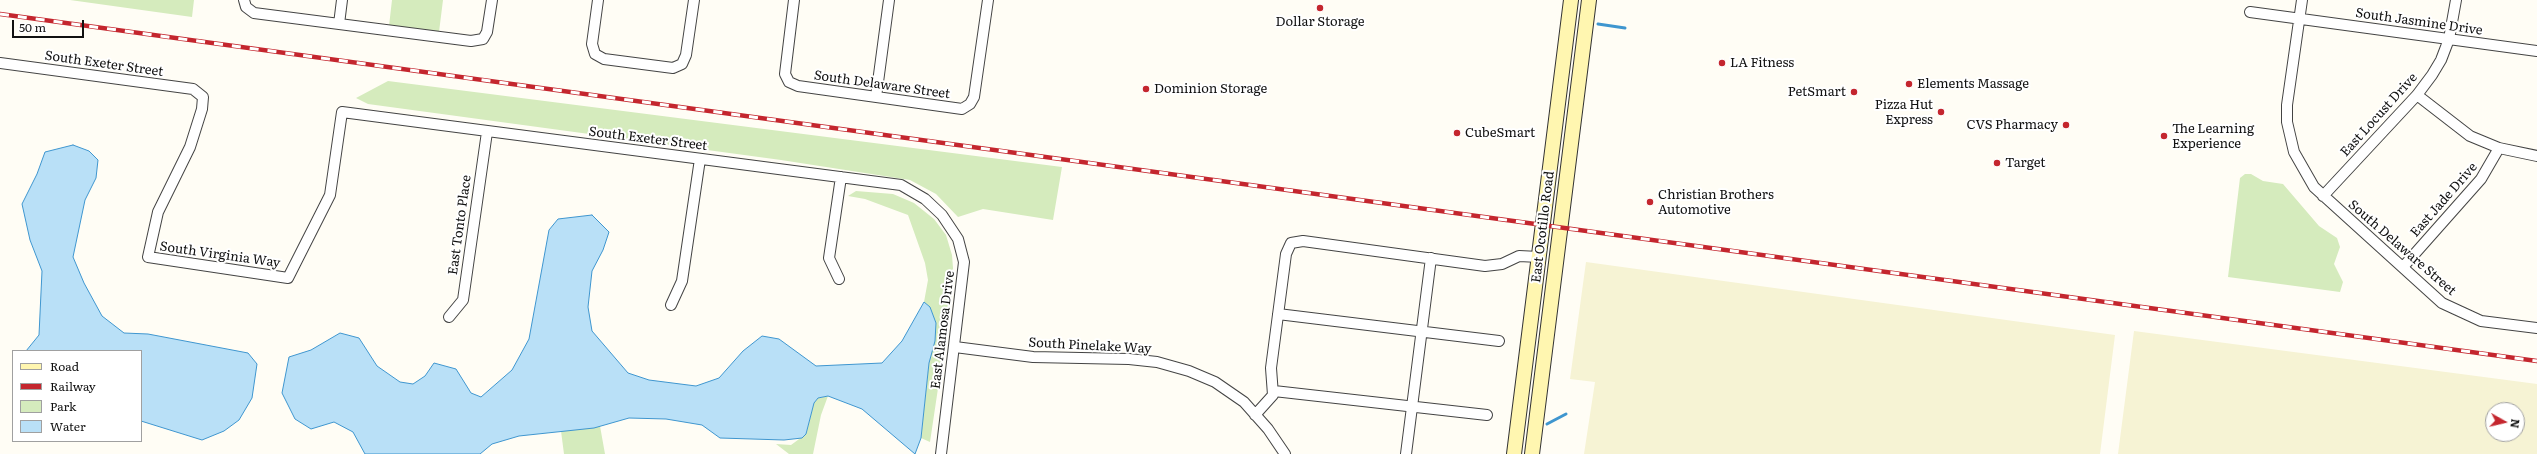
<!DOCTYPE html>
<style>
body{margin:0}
#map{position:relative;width:2537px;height:454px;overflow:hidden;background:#fffdf5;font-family:Literata,serif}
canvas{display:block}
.legend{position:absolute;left:12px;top:350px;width:130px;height:92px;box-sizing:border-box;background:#fff;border:1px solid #a0a0a0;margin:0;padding:5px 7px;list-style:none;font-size:12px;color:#111}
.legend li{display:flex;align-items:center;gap:8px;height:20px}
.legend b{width:20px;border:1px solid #a0a0a0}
.north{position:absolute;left:2485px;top:402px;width:40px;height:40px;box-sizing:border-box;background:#fff;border:1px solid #a0a0a0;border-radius:50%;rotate:98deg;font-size:11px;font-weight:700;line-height:16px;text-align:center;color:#111}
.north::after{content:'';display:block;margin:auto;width:14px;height:18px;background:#c4262e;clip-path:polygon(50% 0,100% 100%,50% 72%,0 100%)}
.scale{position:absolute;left:12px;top:20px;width:72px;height:18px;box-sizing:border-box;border:2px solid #111;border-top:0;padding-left:5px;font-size:12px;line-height:14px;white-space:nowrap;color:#111;-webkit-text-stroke:3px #fff;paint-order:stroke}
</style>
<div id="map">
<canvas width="2537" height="454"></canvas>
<ul class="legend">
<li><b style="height:5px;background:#fff6b0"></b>Road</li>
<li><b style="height:5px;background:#c4262e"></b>Railway</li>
<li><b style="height:11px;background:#d5ebbd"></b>Park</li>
<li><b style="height:11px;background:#b9e0f7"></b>Water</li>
</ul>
<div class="north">N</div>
<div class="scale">50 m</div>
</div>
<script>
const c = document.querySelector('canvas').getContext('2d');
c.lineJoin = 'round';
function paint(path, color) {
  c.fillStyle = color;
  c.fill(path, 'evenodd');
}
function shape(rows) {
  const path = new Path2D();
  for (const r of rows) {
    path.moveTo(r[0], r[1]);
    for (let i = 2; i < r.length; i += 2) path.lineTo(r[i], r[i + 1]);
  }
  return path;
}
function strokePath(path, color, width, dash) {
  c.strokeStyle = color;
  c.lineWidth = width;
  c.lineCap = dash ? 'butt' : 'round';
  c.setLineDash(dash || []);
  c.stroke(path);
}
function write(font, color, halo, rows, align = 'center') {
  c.font = font + ' Literata,serif';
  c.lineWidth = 4;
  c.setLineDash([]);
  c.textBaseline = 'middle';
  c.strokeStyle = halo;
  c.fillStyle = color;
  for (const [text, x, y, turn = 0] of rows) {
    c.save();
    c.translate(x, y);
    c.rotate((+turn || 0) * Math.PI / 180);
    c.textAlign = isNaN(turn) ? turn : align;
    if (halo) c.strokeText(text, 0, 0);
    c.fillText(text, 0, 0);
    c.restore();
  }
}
paint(shape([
 [1586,262,2115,335,2100,454,1584,454,1595,382,1570,379],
 [2134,331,2537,384,2537,454,2118,454],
 [2493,410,2517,410,2517,434,2493,434]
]), '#f6f3d4');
paint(shape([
 [70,0,194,0,192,17],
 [392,0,443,0,439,32,389,26],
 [388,81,1062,167,1053,220,983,209,958,217,936,194,910,180,781,160,368,104,356,98],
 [2245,174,2251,174,2263,181,2283,184,2319,226,2337,238,2340,247,2334,264,2343,282,2340,292,2228,277,2240,178],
 [856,191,893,194,914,203,934,219,946,235,952,255,954,281,930,442,921,438,929,363,936,323,930,307,924,302,928,280,925,263,908,215,865,199,848,196],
 [828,396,821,415,813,454,789,454,776,444,791,445,806,434,814,403,818,398],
 [600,426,605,454,564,454,561,431]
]), '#d5ebbd');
const water = shape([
 [73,145,89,151,98,160,96,178,85,200,73,257,84,283,102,316,124,333,148,334,248,353,257,364,252,398,239,420,224,431,202,440,141,421,141,351,26,351,39,335,42,271,30,240,22,204,37,174,45,152,73,145],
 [592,215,609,232,603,250,592,271,588,307,592,331,628,373,649,380,696,386,719,378,743,351,762,336,779,339,816,366,882,363,902,341,924,302,930,307,936,323,935,341,929,363,921,438,915,454,862,409,828,396,818,398,814,403,806,434,802,438,784,440,720,438,702,425,666,419,629,418,594,428,519,436,492,444,480,454,365,454,353,432,334,422,311,429,295,419,282,393,289,357,311,350,340,333,359,338,377,366,400,382,413,384,425,376,434,363,456,369,471,393,481,397,512,370,529,339,549,230,558,219,592,215]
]);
paint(water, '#b9e0f7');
strokePath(water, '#3f96cf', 1);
strokePath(shape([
 [1598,24,1625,28],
 [1547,424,1566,414]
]), '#3f96cf', 3);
const street = shape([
 [244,0,246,7,254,13,471,41,483,39,487,32,492,0],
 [598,0,592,44,595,54,604,59,673,68,682,64,686,55,694,0],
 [794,0,785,74,789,82,798,86,962,109,970,104,974,97,988,0],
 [2302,0,2287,105,2287,122,2294,152,2314,187,2442,303,2481,321,2537,328],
 [2250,12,2537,51],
 [339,24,342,0],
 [0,63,193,89,203,97,202,109,190,147,158,212,148,257,288,278,330,195,342,112,901,185,925,199,942,215,958,239,964,262,941,454],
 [2417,95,2470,136,2499,148,2537,156],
 [876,97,889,0],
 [2323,196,2417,95,2432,75,2441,60,2449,39,2456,0],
 [2403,267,2481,179,2499,148],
 [839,279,829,258,841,177],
 [671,305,682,281,700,159],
 [1278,314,1499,341],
 [449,317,463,300,487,132],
 [955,347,1033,357,1129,359,1157,362,1189,371,1215,382,1244,402,1268,429,1285,454],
 [1274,391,1487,415],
 [1255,415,1273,395,1271,368,1286,254,1291,243,1303,241,1485,266,1502,264,1519,256,1539,257],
 [1406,454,1431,258]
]);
const secondary = shape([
 [1514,454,1571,0],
 [1532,454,1589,0]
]);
strokePath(street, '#444', 12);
strokePath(secondary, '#333', 16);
strokePath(street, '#fff', 10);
strokePath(secondary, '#fff6b0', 14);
const rail = shape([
 [0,14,2537,361]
]);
strokePath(rail, '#c4262e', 4.5);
strokePath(rail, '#fff', 3, [9]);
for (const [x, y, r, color] of [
 [1320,8,4,"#c4262e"],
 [1722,63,4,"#c4262e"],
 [1909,84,4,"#c4262e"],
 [1146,89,4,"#c4262e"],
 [1854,92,4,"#c4262e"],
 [1941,112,4,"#c4262e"],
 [2066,125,4,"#c4262e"],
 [1457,133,4,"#c4262e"],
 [2164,136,4,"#c4262e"],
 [1997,163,4,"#c4262e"],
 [1650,202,4,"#c4262e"]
]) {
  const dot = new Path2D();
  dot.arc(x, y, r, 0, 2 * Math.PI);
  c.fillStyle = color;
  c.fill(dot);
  strokePath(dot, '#fff', 1.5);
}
write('13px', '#111', '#fff', [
 ["Dollar Storage",1320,22,"center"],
 ["LA Fitness",1730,63],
 ["Elements Massage",1917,84],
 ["Dominion Storage",1154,89],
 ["PetSmart",1846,92,"right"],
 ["Pizza Hut",1933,105,"right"],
 ["Express",1933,120,"right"],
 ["CVS Pharmacy",2058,125,"right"],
 ["The Learning",2172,129],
 ["Experience",2172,144],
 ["CubeSmart",1465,133],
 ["Target",2005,163],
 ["Christian Brothers",1658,195],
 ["Automotive",1658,210]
], 'left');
write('13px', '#111', '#fff', [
 ["South Jasmine Drive",2419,22,8],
 ["South Exeter Street",104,64,8],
 ["South Delaware Street",882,85,8],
 ["East Locust Drive",2379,115,-48],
 ["South Exeter Street",648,139,7],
 ["East Jade Drive",2444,200,-49],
 ["East Tonto Place",460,225,-82],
 ["East Ocotillo Road",1543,227,-83],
 ["South Delaware Street",2402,248,41],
 ["South Virginia Way",220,255,8],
 ["East Alamosa Drive",943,330,-83],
 ["South Pinelake Way",1090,346,3]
]);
</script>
